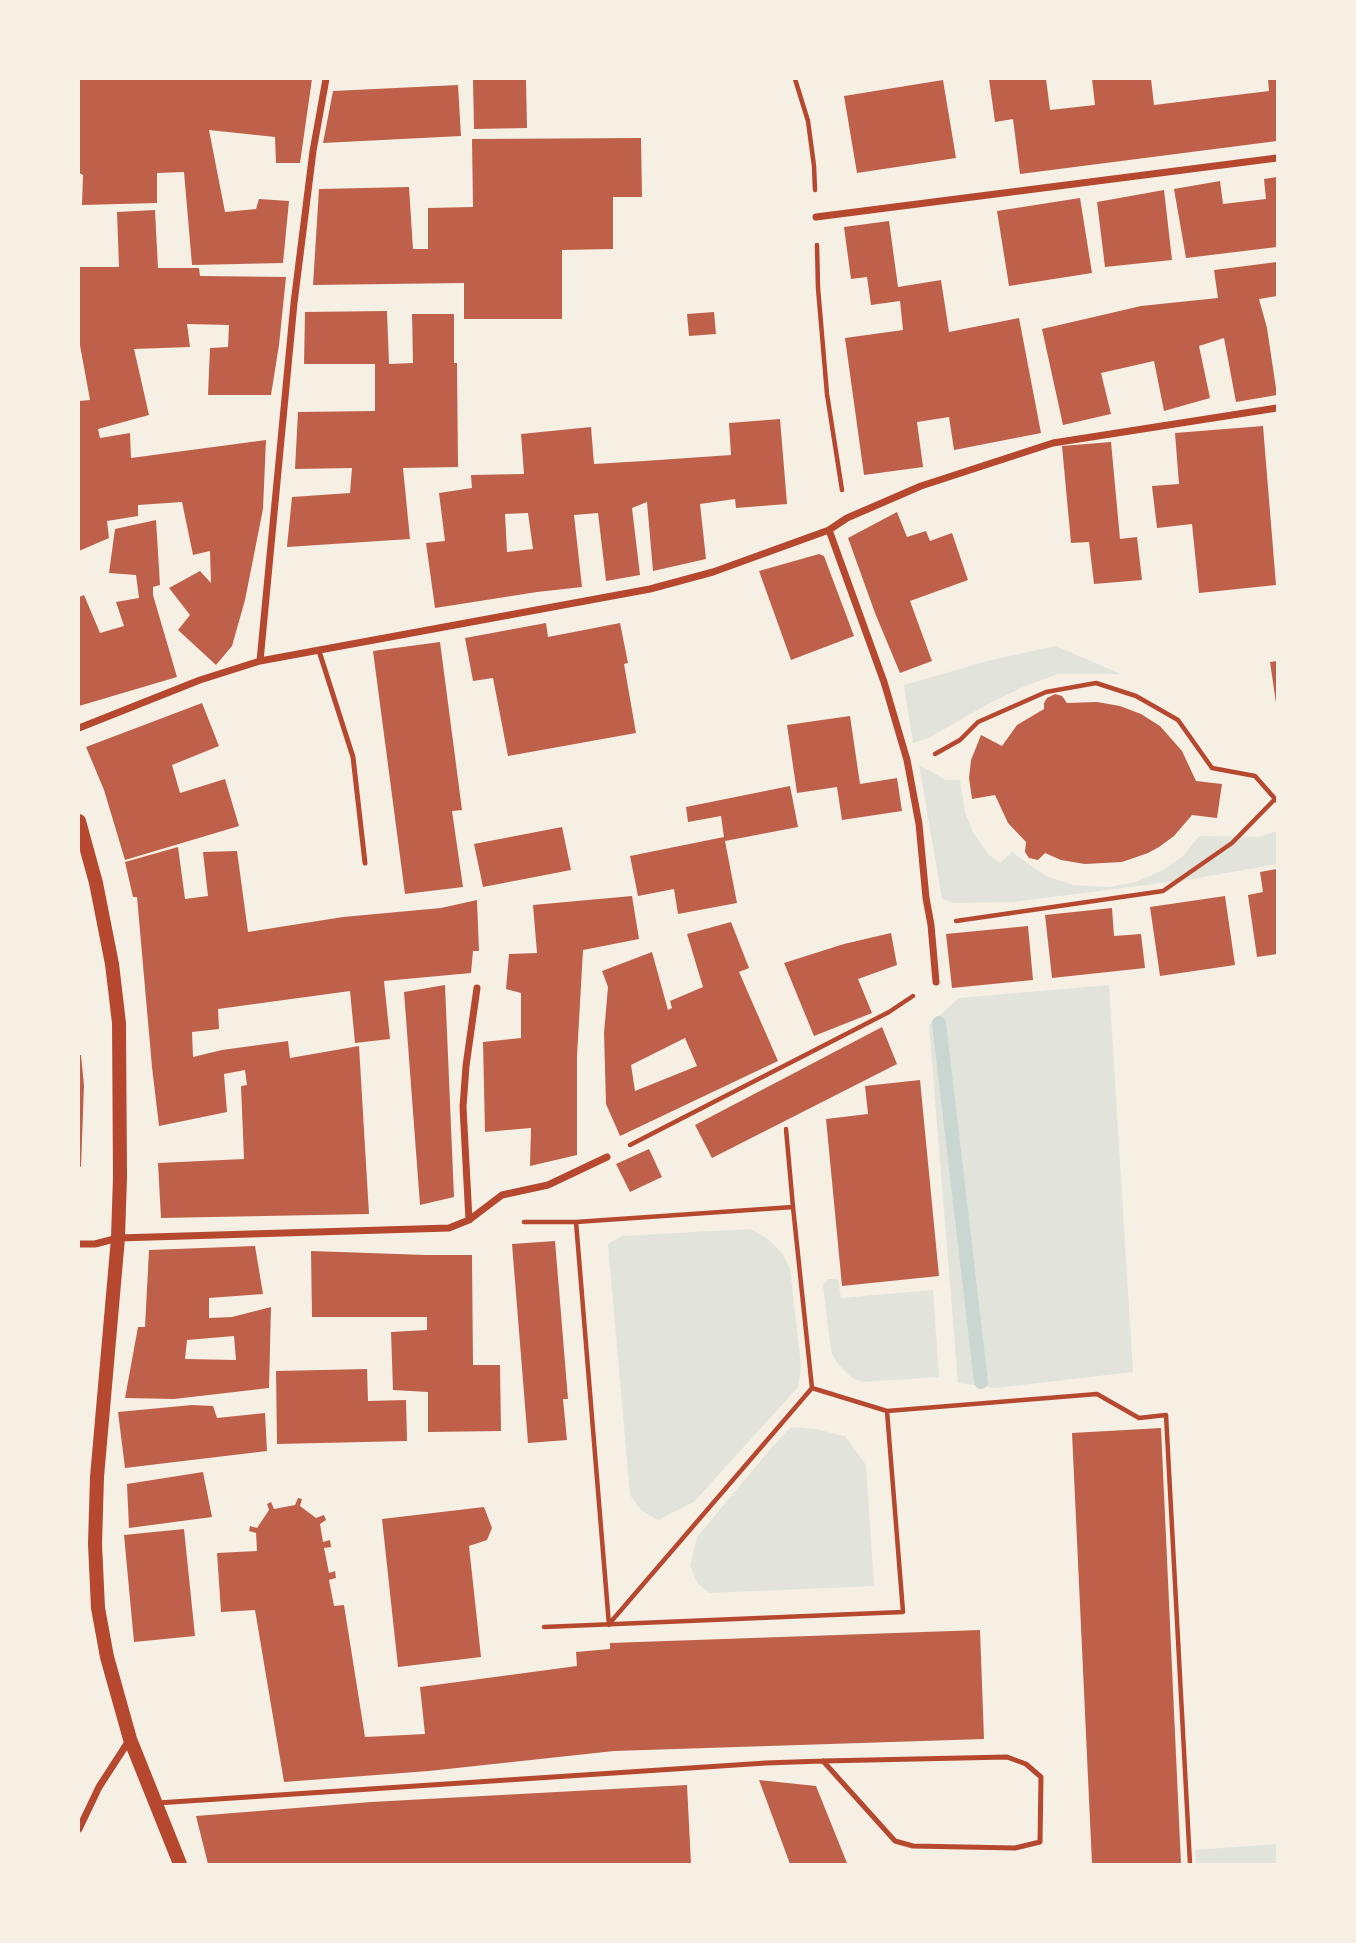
<!DOCTYPE html>
<style>
body{margin:0}
#map{position:relative;width:1356px;height:1943px;overflow:hidden;background:#f6efe4;font-family:"Exo 2",sans-serif}
canvas{display:block}
.frame{position:absolute;inset:0;border:80px solid #f6efe4;pointer-events:none}
</style>
<div id="map">
<canvas width="1356" height="1943"></canvas>
<div class="frame"></div>
</div>
<script>
const c = document.querySelector('canvas').getContext('2d');
c.lineJoin = 'round';
function paint(path, color) {
  c.fillStyle = color;
  c.fill(path, 'evenodd');
}
function shape(rows) {
  const path = new Path2D();
  for (const r of rows) {
    path.moveTo(r[0], r[1]);
    for (let i = 2; i < r.length; i += 2) path.lineTo(r[i], r[i + 1]);
  }
  return path;
}
function strokePath(path, color, width, dash) {
  c.strokeStyle = color;
  c.lineWidth = width;
  c.lineCap = dash ? 'butt' : 'round';
  c.setLineDash(dash || []);
  c.stroke(path);
}
paint(shape([
 [1056,646,1121,674,1058,674,1021,688,986,705,929,738,913,743,904,685,991,660],
 [919,765,946,780,960,780,965,812,974,834,989,855,1000,863,1012,852,1046,876,1073,885,1108,887,1136,882,1165,869,1183,856,1199,836,1258,837,1277,831,1277,864,1193,879,1013,902,954,903,942,899],
 [1109,985,1133,1372,996,1388,958,1383,929,1025,959,998],
 [750,1229,768,1239,782,1253,790,1268,801,1365,798,1387,694,1502,658,1520,641,1510,630,1495,608,1244,622,1236],
 [828,1279,838,1279,841,1298,933,1290,939,1377,863,1382,852,1378,838,1364,831,1352,823,1285],
 [791,1427,815,1429,845,1436,866,1465,874,1586,710,1593,698,1584,690,1566,697,1537,772,1447],
 [1277,1844,1277,1864,1196,1864,1195,1850]
]), '#e2e4dc');
strokePath(shape([
 [939,1023,981,1382]
]), '#c9d6d2', 14);
paint(shape([
 [79,79,312,79,300,163,276,163,275,137,209,130,225,212,256,209,259,199,289,201,283,263,192,265,184,172,157,173,157,203,82,205,83,175,79,173],
 [473,79,526,79,527,128,474,129],
 [989,79,1046,79,1050,110,1095,105,1092,79,1151,79,1154,105,1269,91,1268,79,1277,79,1277,141,1020,174,1013,119,995,122],
 [943,80,956,158,857,173,844,96],
 [458,85,461,136,323,143,333,91],
 [641,138,642,197,613,197,613,249,562,250,562,319,464,319,464,283,313,285,319,189,409,187,413,249,428,249,428,208,473,207,472,139],
 [1277,177,1277,247,1186,258,1174,189,1220,181,1223,204,1266,199,1264,179],
 [1164,190,1172,260,1105,267,1097,202],
 [1080,198,1092,273,1009,286,997,211],
 [155,210,158,268,199,268,200,276,286,277,279,345,271,395,208,395,210,348,228,347,229,325,187,324,190,347,134,349,149,415,98,429,100,438,130,433,131,458,266,440,263,509,245,600,232,646,216,665,178,630,190,615,169,588,200,571,211,583,210,551,193,555,182,502,138,505,138,516,107,521,109,538,79,551,79,401,90,400,79,340,79,267,119,267,117,212],
 [889,221,898,287,941,280,949,332,1019,318,1041,433,954,450,949,417,917,422,923,467,864,475,845,338,903,330,900,301,871,305,867,277,851,279,844,227],
 [1277,262,1277,296,1259,299,1267,328,1277,395,1236,402,1224,338,1199,346,1210,398,1164,411,1154,361,1101,373,1111,414,1063,425,1042,329,1141,306,1218,298,1214,270],
 [387,311,389,364,413,363,412,314,454,314,454,363,457,363,458,467,403,468,410,539,287,547,292,497,350,493,352,468,295,469,298,412,375,411,375,364,304,364,305,312],
 [714,312,716,334,689,336,687,314],
 [780,419,787,504,736,508,735,499,700,504,706,559,653,571,647,502,632,508,640,575,606,581,598,513,574,515,582,587,537,592,435,608,426,543,445,541,439,493,472,488,471,475,524,474,521,434,591,427,594,464,644,461,731,455,729,423],
 [528,513,533,549,507,552,505,514],
 [1263,426,1276,585,1199,593,1192,524,1157,528,1152,486,1179,484,1175,433],
 [1111,442,1120,539,1137,537,1142,580,1094,584,1089,542,1071,543,1062,446],
 [897,512,907,537,926,531,930,541,952,533,968,580,910,601,932,661,900,673,875,613,848,538],
 [156,520,160,585,153,587,153,595,177,677,79,706,79,597,84,595,100,633,124,626,116,602,139,598,136,575,109,573,115,529],
 [819,554,824,556,854,636,791,660,759,571],
 [546,623,548,637,620,623,628,663,624,664,636,733,508,756,493,678,473,681,465,638],
 [440,642,462,810,452,811,463,887,405,894,373,651],
 [1277,661,1277,703,1276,703,1270,662],
 [1055,694,1062,696,1067,703,1097,702,1120,706,1141,714,1160,726,1182,751,1196,781,1222,784,1217,818,1192,815,1174,836,1159,847,1148,853,1122,862,1085,864,1061,860,1045,853,1038,860,1029,858,1025,852,1026,842,1008,823,995,795,972,799,969,778,971,760,981,735,1002,746,1017,725,1044,709,1044,703,1047,698],
 [202,703,219,746,172,765,180,793,225,779,239,826,125,860,104,790,86,747],
 [850,716,860,784,897,778,902,811,842,820,837,787,797,793,787,725],
 [790,786,798,827,725,841,737,903,678,914,674,889,638,896,630,856,724,837,721,816,688,822,686,807],
 [562,827,571,870,483,887,474,844],
 [178,847,185,899,208,896,203,852,237,851,248,932,343,917,441,908,477,900,479,951,473,951,471,973,384,981,390,1039,355,1043,350,991,218,1009,219,1029,192,1032,193,1057,222,1050,288,1041,290,1058,359,1046,369,1214,161,1218,158,1163,244,1159,241,1086,247,1085,245,1070,224,1074,227,1112,159,1126,152,1067,137,897,133,897,125,862],
 [1277,869,1277,954,1257,957,1248,895,1263,892,1260,872],
 [632,896,639,939,583,950,577,1056,577,1155,530,1166,531,1128,485,1132,483,1042,521,1038,521,993,506,989,509,954,537,953,533,905],
 [1225,896,1235,965,1160,976,1150,907],
 [1112,908,1114,936,1141,934,1145,968,1052,978,1045,915],
 [731,922,749,968,739,972,778,1061,620,1136,606,1104,604,1033,608,987,602,971,652,952,668,1010,672,1008,670,1001,703,987,687,934],
 [685,1038,697,1066,635,1091,631,1065],
 [1028,926,1033,980,952,988,946,934],
 [891,933,897,965,858,979,872,1013,814,1036,784,963,844,944],
 [445,985,454,1197,420,1205,404,992],
 [882,1027,897,1064,712,1158,695,1125],
 [79,1055,81,1055,84,1085,81,1167,79,1166],
 [920,1080,939,1276,842,1286,826,1119,868,1114,865,1086],
 [649,1149,662,1177,630,1192,616,1164],
 [555,1241,568,1399,563,1399,567,1440,528,1443,512,1244],
 [255,1246,263,1294,209,1298,209,1318,232,1317,271,1307,269,1388,174,1399,125,1398,138,1327,145,1327,149,1250],
 [234,1336,236,1360,185,1359,187,1340],
 [311,1251,426,1255,472,1255,473,1365,500,1365,501,1431,428,1432,428,1392,393,1390,391,1332,427,1330,427,1317,312,1317],
 [367,1369,368,1401,406,1400,407,1441,277,1444,276,1371],
 [192,1405,213,1406,217,1418,265,1413,267,1451,125,1468,118,1412],
 [1161,1428,1181,1864,1092,1864,1072,1433],
 [203,1472,212,1517,129,1528,127,1484],
 [298,1498,302,1499,300,1506,316,1518,324,1515,326,1520,320,1524,323,1542,330,1540,331,1547,324,1548,329,1573,335,1571,336,1578,329,1580,334,1606,344,1605,365,1737,425,1734,420,1687,577,1666,576,1652,610,1649,610,1643,980,1630,984,1739,614,1751,429,1771,284,1782,255,1610,221,1612,217,1553,257,1551,256,1533,249,1531,250,1526,257,1528,269,1510,267,1504,271,1502,274,1509,295,1505],
 [484,1507,492,1528,487,1540,469,1546,481,1657,398,1667,382,1519],
 [184,1529,195,1636,134,1642,124,1535],
 [759,1780,816,1786,847,1863,790,1864],
 [687,1785,691,1864,208,1864,196,1816,371,1802]
]), '#bf614a');
strokePath(shape([
 [795,79,808,121,814,166,815,190],
 [817,245,818,288,827,394,842,490],
 [935,754,960,740,978,722,1046,692,1096,683,1136,696,1178,720,1212,768,1255,776,1277,801],
 [956,921,1163,891,1232,843,1275,799],
 [786,1129,793,1207],
 [630,1145,889,1012,913,996],
 [524,1222,576,1222,793,1207,812,1388,887,1411,903,1612,544,1627],
 [576,1222,609,1625],
 [887,1411,1097,1394,1139,1418,1166,1415,1190,1864],
 [609,1624,812,1388]
]), '#b5482f', 4.5);
strokePath(shape([
 [319,651,353,757,365,863],
 [157,1803,766,1763,823,1761,1007,1757,1026,1764,1041,1777,1040,1842,1015,1848,913,1846,895,1841,823,1761]
]), '#b5482f', 5);
strokePath(shape([
 [816,217,1277,158],
 [829,530,884,682,907,760,919,824,926,898,931,925,936,982],
 [260,661,294,303,313,151,326,79],
 [79,728,200,680,260,661,650,589,713,572,829,530,847,518,921,486,1053,443,1277,408],
 [469,1220,463,1107,466,1066,477,988],
 [79,1244,95,1244,118,1238,449,1228,469,1220,502,1195,548,1185,607,1157],
 [79,1829,99,1787,130,1739]
]), '#b5482f', 7);
strokePath(shape([
 [79,821,96,883,112,964,119,1023,120,1177,118,1238,97,1477,95,1544,98,1608,107,1657,130,1739,180,1864]
]), '#b5482f', 14);
</script>
